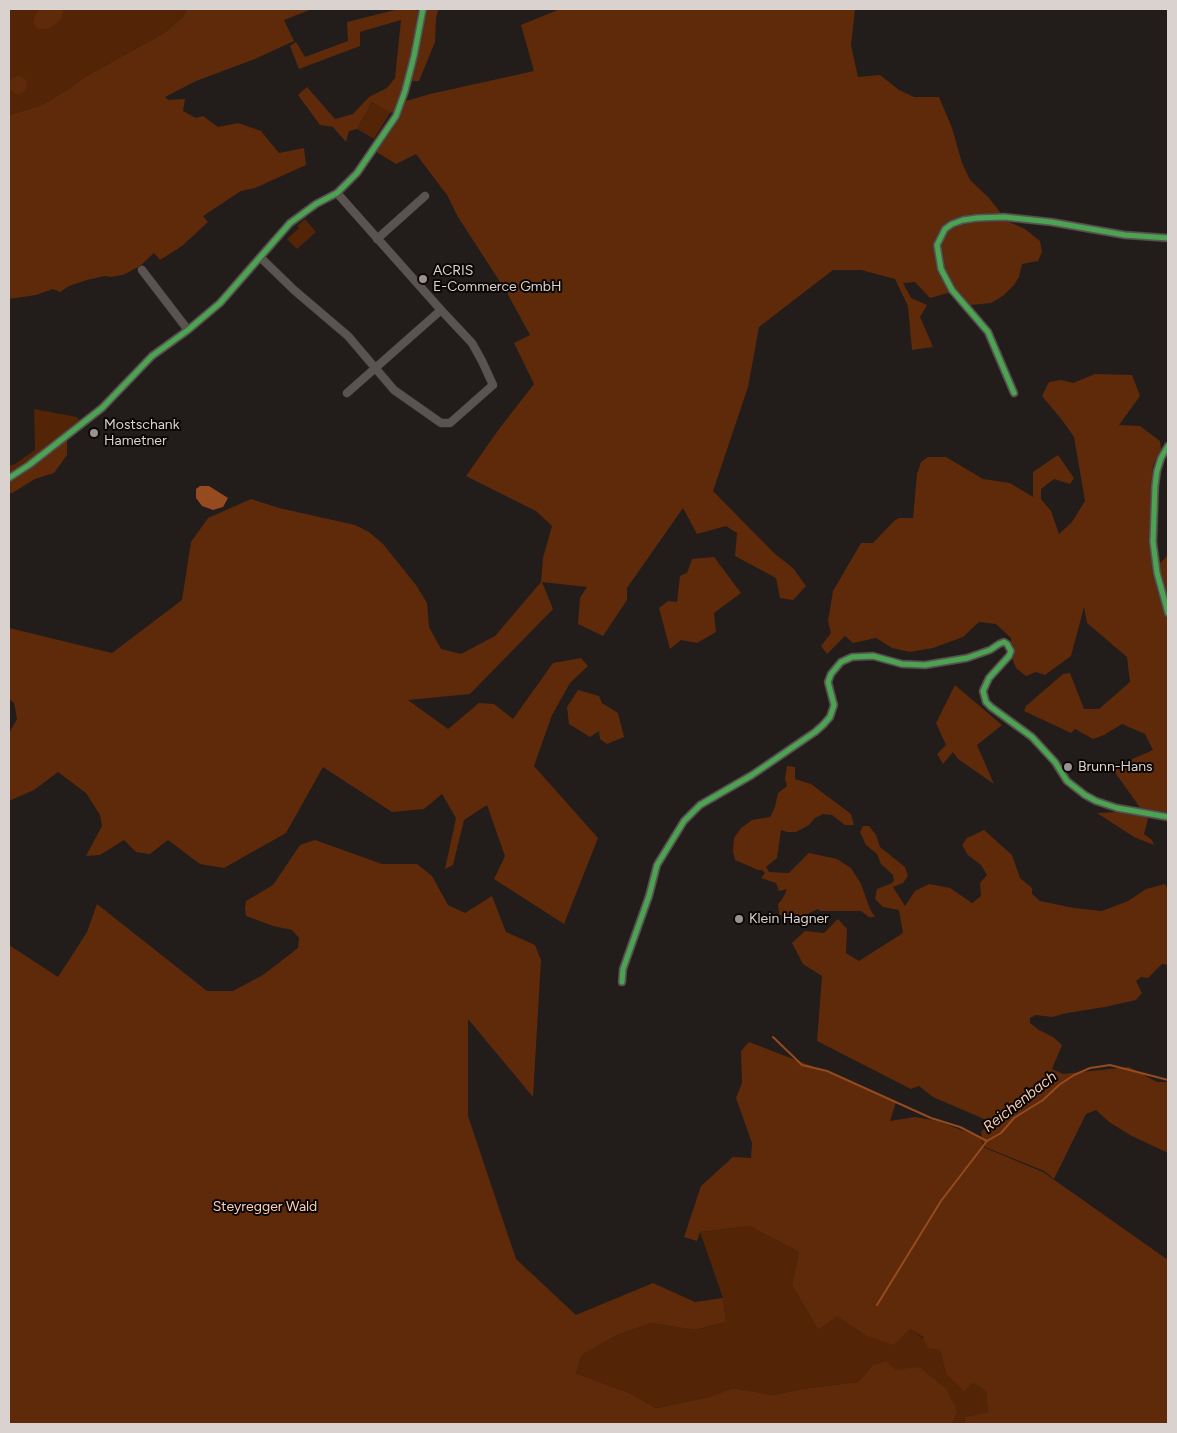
<!DOCTYPE html>
<style>
body{margin:0}
#map{position:relative;width:1177px;height:1433px;overflow:hidden;background:#221c1a;font-family:Figtree,sans-serif}
canvas{display:block}
.frame{position:absolute;inset:0;border:10px solid #dad2cf;pointer-events:none}
</style>
<div id="map">
<canvas width="1177" height="1433"></canvas>
<div class="frame"></div>
</div>
<script>
const c = document.querySelector('canvas').getContext('2d');
c.lineJoin = 'round';
function paint(path, color) {
  c.fillStyle = color;
  c.fill(path, 'evenodd');
}
function shape(rows) {
  const path = new Path2D();
  for (const r of rows) {
    if (r.length === 3) {
      path.moveTo(r[0] + r[2], r[1]);
      path.arc(r[0], r[1], r[2], 0, 2 * Math.PI);
      continue;
    }
    path.moveTo(r[0], r[1]);
    for (let i = 2; i < r.length; i += 2) path.lineTo(r[i], r[i + 1]);
  }
  return path;
}
function strokePath(path, color, width, dash) {
  c.strokeStyle = color;
  c.lineWidth = width;
  c.lineCap = dash ? 'butt' : 'round';
  c.setLineDash(dash || []);
  c.stroke(path);
}
function write(font, color, halo, rows, align = 'center') {
  c.font = font + ' Figtree,sans-serif';
  c.lineWidth = 4;
  c.setLineDash([]);
  c.textBaseline = 'middle';
  c.strokeStyle = halo;
  c.fillStyle = color;
  for (const [text, x, y, turn = 0] of rows) {
    c.save();
    c.translate(x, y);
    c.rotate((+turn || 0) * Math.PI / 180);
    c.textAlign = isNaN(turn) ? turn : align;
    if (halo) c.strokeText(text, 0, 0);
    c.fillText(text, 0, 0);
    c.restore();
  }
}
paint(shape([
 [9,9,38,9,36,11,64,11,63,9,187,9,182,18,164,33,85,77,69,89,42,105,9,115],
 [372,102,390,113,374,139,357,129],
 [305,219,316,232,297,249,287,239,299,228,297,226],
 [34,409,77,417,80,421,9,476,9,466,15,464,35,450],
 [749,1226,799,1252,792,1285,818,1330,837,1315,865,1335,910,1329,940,1350,946,1374,964,1390,973,1383,986,1391,988,1412,965,1417,964,1424,952,1424,956,1411,896,1370,872,1366,858,1382,802,1389,773,1395,733,1388,709,1397,656,1408,629,1393,576,1373,582,1355,615,1336,651,1323,695,1330,726,1322,723,1298,700,1232]
]), '#542407');
paint(shape([
 [38,9,63,9,64,11,60,20,53,26,46,29,37,29,33,22],
 [187,9,312,9,284,20,294,41,255,59,196,81,165,97,168,100,185,99,183,111,196,118,203,116,218,127,238,123,261,131,279,153,304,148,306,165,255,188,241,191,203,216,208,222,182,246,160,260,154,253,140,266,123,275,110,277,105,276,87,280,69,286,60,292,53,289,36,295,9,299,9,115,42,105,69,89,85,77,164,33,182,18],
 [399,9,415,9,419,12,428,9,440,9,438,10,436,19,435,42,419,81,405,81,395,111,390,113,372,102,357,129,349,131,346,142,333,127,320,125,298,95,307,87,335,119,353,114,369,97,387,88,395,78,401,20,360,32,360,46,299,69,290,46,296,42,305,57,348,41,347,22],
 [560,9,855,9,851,45,858,77,880,75,899,90,914,97,939,97,952,128,962,163,970,180,989,198,1007,221,1025,229,1040,241,1042,252,1038,261,1022,264,1019,277,1014,285,1003,296,991,303,971,305,969,307,955,291,930,298,915,282,903,283,911,298,927,305,920,317,933,347,912,350,908,306,895,279,861,270,833,270,759,327,748,387,713,491,775,554,793,568,806,586,793,600,780,598,776,578,735,556,737,533,726,526,697,534,683,508,627,588,627,600,603,636,578,624,580,598,587,587,542,582,553,609,470,694,408,700,448,729,479,703,494,704,513,719,553,663,581,658,588,666,570,683,552,715,534,766,598,838,564,924,494,879,505,856,487,805,464,820,453,865,445,869,456,818,442,794,424,809,392,812,323,767,286,833,224,868,200,864,168,840,150,854,136,852,124,840,100,855,86,856,102,826,100,815,86,793,58,772,34,790,9,801,9,733,17,719,14,703,9,699,9,628,112,653,182,600,191,542,208,518,251,499,279,508,355,525,369,532,383,544,416,585,427,603,429,627,441,649,461,654,495,636,541,582,543,558,552,526,536,511,466,476,499,429,534,384,514,343,530,335,506,291,458,217,447,195,416,154,396,164,375,151,399,116,406,101,430,94,534,71,521,25],
 [18,85,9],
 [1095,374,1132,375,1140,396,1119,425,1140,426,1160,441,1161,449,1153,466,1152,479,1151,552,1154,569,1168,555,1168,807,1166,814,1143,813,1148,819,1144,834,1152,840,1154,845,1134,837,1097,813,1117,812,1142,815,1143,812,1112,768,1153,750,1145,734,1122,724,1104,735,1093,739,1075,729,1071,733,1024,711,1026,706,1063,674,1070,673,1084,709,1099,709,1130,682,1127,657,1087,623,1084,607,1071,656,1045,675,1036,672,1026,676,1016,668,1012,658,1011,638,996,624,979,622,963,637,933,648,910,652,892,648,876,638,853,643,845,636,827,654,821,646,831,633,828,621,833,591,861,543,873,543,894,521,899,518,913,518,917,474,921,462,928,457,946,457,983,479,1010,483,1033,497,1033,472,1058,455,1074,478,1070,484,1054,479,1041,489,1041,499,1051,511,1059,534,1072,522,1085,501,1074,437,1062,420,1042,396,1049,382,1061,380,1073,383],
 [67,438,67,455,54,473,35,479,14,492,9,494,9,482],
 [714,557,741,593,714,613,716,632,697,643,681,640,670,649,659,608,668,601,677,602,680,576,687,573,692,559],
 [955,685,1002,725,977,745,994,784,958,759,953,752,943,764,937,754,946,745,936,723],
 [578,690,599,696,602,703,618,713,624,737,607,744,600,739,599,731,590,737,569,724,567,707],
 [787,766,795,767,795,779,811,784,851,814,854,825,845,825,832,815,823,814,815,818,809,825,796,832,787,832,781,830,777,858,766,867,769,872,789,873,809,853,837,859,851,868,861,884,870,909,875,917,869,917,861,911,820,911,818,909,809,913,809,919,803,922,799,921,793,916,787,919,779,914,778,904,783,898,787,889,779,891,776,883,761,878,765,873,762,870,758,870,735,860,733,851,734,838,741,828,752,820,770,817,775,807,778,793,787,786,785,779],
 [863,826,869,826,876,835,880,847,905,867,908,876,903,883,893,887,905,906,915,891,929,884,950,888,972,903,981,896,980,883,987,875,981,865,968,855,962,845,967,838,984,830,1012,855,1020,878,1032,888,1032,894,1040,901,1074,908,1102,911,1128,901,1146,889,1165,884,1168,889,1168,965,1162,964,1148,978,1141,977,1136,981,1142,993,1136,1000,1105,1007,1067,1013,1052,1017,1036,1015,1030,1018,1030,1023,1039,1030,1053,1037,1062,1045,1052,1069,1063,1074,1129,1067,1157,1082,1168,1082,1168,1153,1130,1135,1109,1122,1096,1110,1086,1114,1054,1179,1044,1171,985,1147,982,1139,983,1147,1043,1172,1168,1260,1168,1424,964,1424,965,1417,988,1412,986,1391,973,1383,964,1391,946,1374,940,1350,927,1348,923,1337,910,1329,893,1345,865,1335,837,1316,818,1330,792,1285,799,1252,749,1226,700,1232,697,1241,684,1237,701,1186,733,1157,751,1158,752,1143,736,1098,742,1083,741,1051,749,1042,827,1072,896,1102,890,1121,915,1117,938,1121,982,1138,981,1132,991,1122,933,1097,919,1086,911,1089,817,1041,822,976,803,964,792,943,805,931,824,933,838,919,847,929,846,953,859,961,903,933,899,910,883,907,875,899,877,889,890,884,894,881,893,875,881,864,877,854,866,845,860,832],
 [315,840,382,864,417,864,432,876,448,905,465,913,492,896,506,932,535,945,541,960,533,1097,468,1019,468,1116,516,1259,576,1315,653,1283,695,1302,723,1298,726,1322,695,1330,651,1323,615,1336,582,1355,576,1373,629,1393,656,1408,709,1397,733,1388,773,1395,802,1389,858,1382,872,1366,886,1361,896,1370,919,1367,946,1389,957,1411,952,1424,9,1424,9,945,58,977,87,932,97,904,207,991,233,991,263,975,298,948,299,938,292,930,273,926,246,916,245,909,246,901,273,885,300,845]
]), '#5f2a0a');
paint(shape([
 [200,486,209,486,228,498,223,507,213,510,202,506,196,498,196,489]
]), '#954a1f');
strokePath(shape([
 [773,1037,802,1065,827,1071,931,1118,960,1127,987,1141],
 [877,1305,941,1201,987,1141,1001,1133,1014,1118,1043,1100,1059,1085,1074,1075,1090,1068,1110,1065,1168,1080]
]), '#954a1f', 2);
const minor = shape([
 [377,239,425,196],
 [260,257,294,290,348,336,394,390,441,423,450,423,493,385,482,361,472,343,441,310,337,193],
 [142,270,188,330],
 [347,393,441,310],
 [1014,393,988,332,952,290,941,269,937,245,945,229,952,224,963,220,977,218,1004,217,1051,222,1125,235,1168,238],
 [1168,446,1161,458,1157,471,1155,486,1153,542,1157,573,1168,613],
 [9,478,29,465,102,408,152,356,188,330,220,303,290,223,316,204,337,193,357,173,396,116,405,91,414,56,423,9],
 [622,982,623,969,649,896,657,865,684,821,700,805,752,775,815,732,823,725,830,717,834,705,828,682,831,674,841,662,852,657,873,656,902,664,925,665,967,658,990,650,999,644,1004,642,1007,644,1011,651,1009,656,989,678,983,691,986,702,991,707,1032,737,1055,762,1067,781,1085,795,1096,801,1117,808,1168,817]
]);
strokePath(minor, '#3c3836', 9);
strokePath(minor, '#595452', 8);
strokePath(shape([
 [1014,393,988,332,952,290,941,269,937,245,945,229,952,224,963,220,977,218,1004,217,1051,222,1125,235,1168,238],
 [1168,446,1161,458,1157,471,1155,486,1153,542,1157,573,1168,613],
 [9,478,29,465,102,408,152,356,188,330,220,303,290,223,316,204,337,193,357,173,396,116,405,91,414,56,423,9],
 [622,982,623,969,649,896,657,865,684,821,700,805,752,775,815,732,823,725,830,717,834,705,828,682,831,674,841,662,852,657,873,656,902,664,925,665,967,658,990,650,999,644,1004,642,1007,644,1011,651,1009,656,989,678,983,691,986,702,991,707,1032,737,1055,762,1067,781,1085,795,1096,801,1117,808,1168,817]
]), '#4ca352', 5);
for (const [x, y, r, color] of [
 [423,279,5,"#9a9290"],
 [94,433,5,"#9a9290"],
 [1068,767,5,"#9a9290"],
 [739,919,5,"#9a9290"]
]) {
  const dot = new Path2D();
  dot.arc(x, y, r, 0, 2 * Math.PI);
  c.fillStyle = color;
  c.fill(dot);
  strokePath(dot, '#0b0705', 2);
}
write('14px', '#dad2cf', '#0b0705', [
 ["ACRIS",433,271],
 ["E-Commerce GmbH",433,287],
 ["Mostschank",104,425],
 ["Hametner",104,441],
 ["Brunn-Hans",1078,767],
 ["Klein Hagner",749,919]
], 'left');
write('14px', '#fccdb7', '#0b0705', [
 ["Steyregger Wald",265,1207]
]);
write('italic 15px', '#f6c7b1', '#0b0705', [
 ["Reichenbach",1020,1102,-38]
]);
</script>
